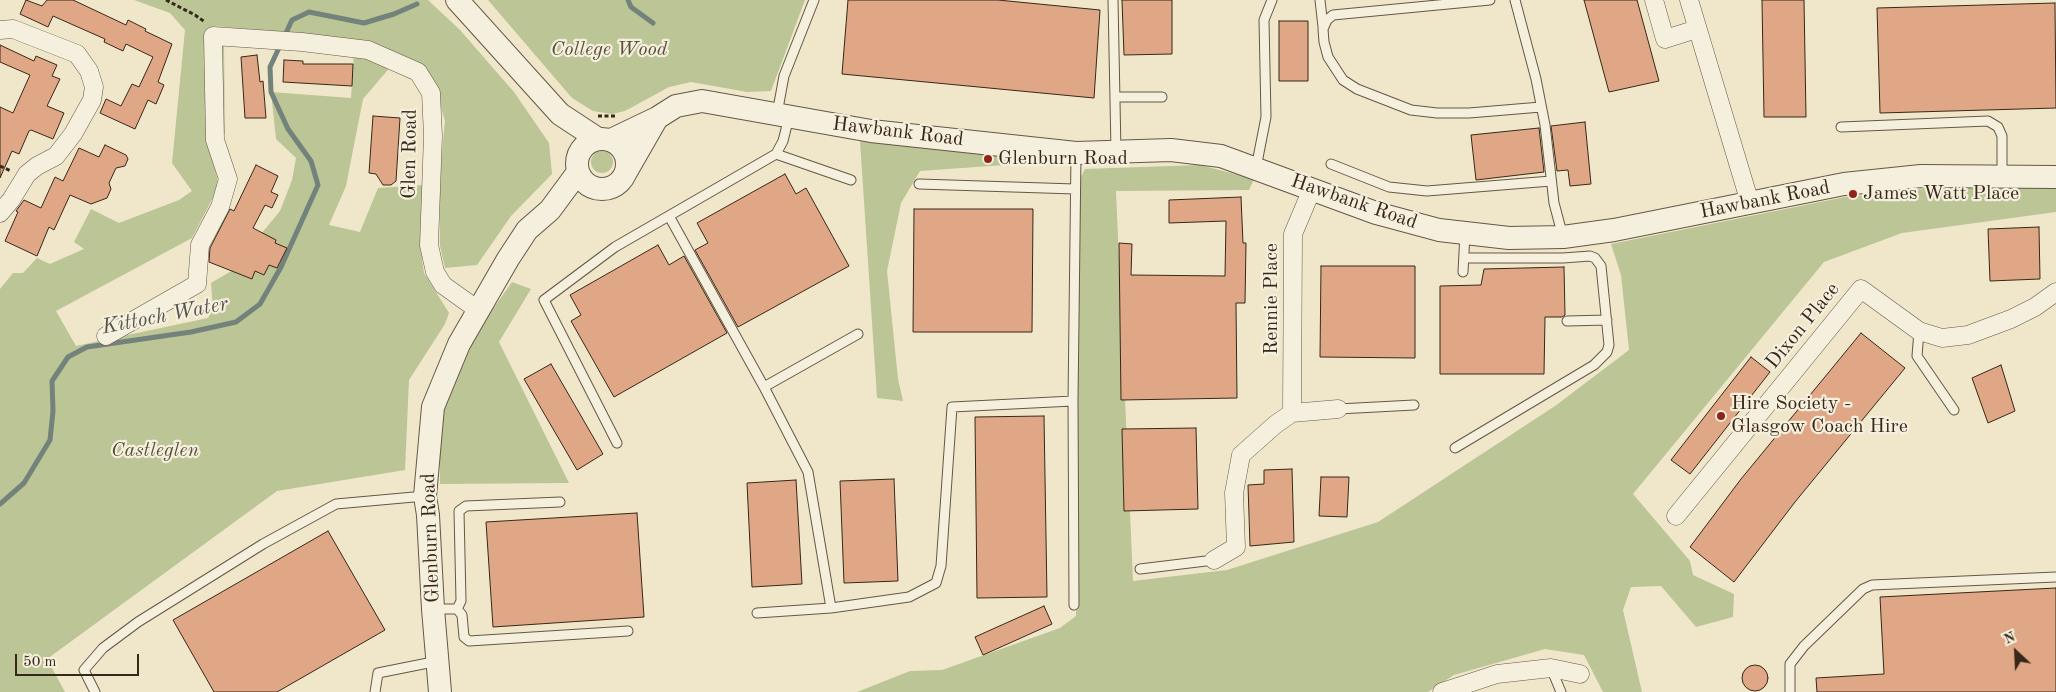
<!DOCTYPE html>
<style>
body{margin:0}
#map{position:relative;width:2056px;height:692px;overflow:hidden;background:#f0e7cb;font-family:"Old Standard TT",serif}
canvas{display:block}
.north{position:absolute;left:1991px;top:627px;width:50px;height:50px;-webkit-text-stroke:4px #f5efdd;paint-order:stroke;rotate:335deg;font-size:14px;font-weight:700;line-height:20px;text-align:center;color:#372719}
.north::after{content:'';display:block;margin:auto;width:18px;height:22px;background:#372719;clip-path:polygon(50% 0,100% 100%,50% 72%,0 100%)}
.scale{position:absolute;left:15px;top:654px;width:124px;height:22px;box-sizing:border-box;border:2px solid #372719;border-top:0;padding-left:6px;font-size:15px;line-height:18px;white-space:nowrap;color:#372719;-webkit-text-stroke:4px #f5efdd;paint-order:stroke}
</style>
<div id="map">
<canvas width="2056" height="692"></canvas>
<div class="north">N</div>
<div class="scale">50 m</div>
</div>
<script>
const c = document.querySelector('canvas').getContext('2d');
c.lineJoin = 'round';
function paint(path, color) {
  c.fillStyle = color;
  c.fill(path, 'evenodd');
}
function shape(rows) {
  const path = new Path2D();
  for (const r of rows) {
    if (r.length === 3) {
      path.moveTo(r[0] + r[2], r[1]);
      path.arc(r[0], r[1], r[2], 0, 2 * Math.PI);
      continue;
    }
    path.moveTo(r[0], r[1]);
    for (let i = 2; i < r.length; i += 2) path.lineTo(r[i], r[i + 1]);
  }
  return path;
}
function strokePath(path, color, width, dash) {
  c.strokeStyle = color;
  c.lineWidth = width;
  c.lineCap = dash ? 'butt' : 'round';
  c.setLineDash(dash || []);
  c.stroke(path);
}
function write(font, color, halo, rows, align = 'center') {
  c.font = font + ' "Old Standard TT",serif';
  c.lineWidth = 4.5;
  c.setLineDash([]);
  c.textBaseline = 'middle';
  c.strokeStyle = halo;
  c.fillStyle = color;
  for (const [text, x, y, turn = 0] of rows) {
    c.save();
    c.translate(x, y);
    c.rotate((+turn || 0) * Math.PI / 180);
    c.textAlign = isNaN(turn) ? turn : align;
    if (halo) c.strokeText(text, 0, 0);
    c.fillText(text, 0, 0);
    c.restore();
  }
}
paint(shape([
 [134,0,428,0,460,30,514,92,549,143,552,174,511,216,477,265,445,268,440,246,439,182,445,121,436,89,421,66,302,34,214,26,206,34,224,44,225,134,207,136,219,186,192,238,56,311,76,346,208,318,213,308,211,283,245,263,261,234,280,211,292,180,296,158,276,139,271,92,351,98,354,52,392,65,363,99,346,186,329,225,360,232,378,188,424,185,422,259,424,273,449,313,445,324,409,380,405,470,277,491,47,659,65,692,0,692,0,289,13,273,23,273,37,258,50,264,84,249,74,242,91,209,119,223,179,200,192,191,172,163,185,30,170,13],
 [488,0,805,0,771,91,747,92,691,82,669,87,625,111,612,114,593,111,572,98],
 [860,141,1013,156,1004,165,920,171,901,203,887,271,898,379,903,401,877,398],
 [602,162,11],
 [1200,165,1254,179,1249,190,1116,191,1133,581,1227,570,1378,522,1555,406,1629,350,1621,275,1611,244,1845,197,1950,186,2056,188,2056,212,1902,233,1824,262,1633,494,1690,561,1693,575,1734,594,1733,617,1696,627,1661,586,1631,587,1623,610,1642,692,1603,692,1584,655,1545,649,1454,675,1428,692,857,692,910,671,942,670,1060,628,1076,616,1075,189,1085,169],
 [512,282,531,289,499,342,569,483,440,484,439,415,462,353]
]), '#bbc596');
strokePath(shape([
 [628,0,631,7,653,23],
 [0,504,24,483,50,440,53,411,52,381,68,357,87,347,191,332,236,322,260,304,281,267,318,185,311,161,288,129,271,92,270,67,292,20,309,12,364,23,394,14,417,4]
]), '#74827c', 5);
const building = shape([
 [26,0,42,6,47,0,73,0,126,25,128,20,146,29,145,31,172,44,158,82,164,85,156,104,148,100,135,129,100,113,106,99,121,106,132,84,139,87,153,57,126,44,123,51,104,42,105,39,53,16,48,27,20,14,26,0],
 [848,0,998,0,1100,10,1094,98,842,74,848,0],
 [1122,0,1172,0,1172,54,1124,55,1122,0],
 [1584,0,1637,0,1659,81,1609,92,1584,0],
 [1762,0,1804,0,1806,117,1764,117,1762,0],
 [2055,3,2056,108,1880,113,1877,8,2055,3],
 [1279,21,1308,21,1308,81,1279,81,1279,21],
 [0,45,34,61,36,56,57,65,52,76,60,79,47,106,64,113,53,139,31,130,29,131,19,154,12,151,0,178,0,107,13,113,30,75,0,62,0,45],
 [257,55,260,82,263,81,266,118,245,118,241,57,257,55],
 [284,60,303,61,303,64,353,64,352,86,283,82,284,60],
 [373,116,400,118,396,181,391,185,383,185,376,174,369,173,373,116],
 [1585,122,1591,184,1570,186,1568,170,1557,171,1551,126,1585,122],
 [1539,128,1544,172,1476,180,1471,135,1539,128],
 [105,145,126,155,128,159,125,166,116,168,109,183,111,189,107,198,91,204,70,195,54,230,49,227,37,256,5,241,18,212,16,211,24,200,41,208,55,177,63,181,79,148,99,157,105,145],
 [256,165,278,176,271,192,278,195,272,208,265,205,253,228,276,240,275,243,287,248,277,268,269,265,264,275,255,271,252,279,209,262,210,248,230,209,234,211,256,165],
 [785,174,796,194,806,188,849,266,738,327,695,250,708,243,697,223,785,174],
 [1241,197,1243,243,1246,243,1245,303,1236,303,1237,398,1121,400,1119,243,1132,244,1131,275,1225,276,1226,221,1169,223,1169,200,1241,197],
 [914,209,1033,209,1032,332,913,332,914,209],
 [2039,227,2040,279,1990,281,1988,229,2039,227],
 [658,245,669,265,684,256,727,333,614,397,571,321,581,315,570,295,658,245],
 [1321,266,1415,266,1415,358,1320,357,1321,266],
 [1564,267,1565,315,1562,317,1545,317,1544,374,1440,374,1440,286,1481,285,1484,269,1564,267],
 [1861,333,1905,368,1795,502,1734,582,1690,547,1741,479,1861,333],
 [1751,357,1770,372,1690,474,1671,460,1751,357],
 [551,364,603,454,577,470,524,379,551,364],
 [2001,365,2015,411,1988,423,1972,378,2001,365],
 [1044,416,1047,597,977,598,975,417,1044,416],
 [1196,428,1198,509,1124,511,1122,429,1196,428],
 [1292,469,1294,542,1250,546,1248,485,1264,484,1264,470,1292,469],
 [1321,477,1349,477,1347,517,1319,516,1321,477],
 [894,479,898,581,844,583,840,481,894,479],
 [796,480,802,584,752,587,747,483,796,480],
 [637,513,644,617,493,627,486,522,637,513],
 [328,531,385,630,277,692,214,692,173,620,328,531],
 [2056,588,2056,692,1817,692,1816,678,1884,674,1880,597,2056,588],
 [1044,606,1052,624,983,655,975,637,1044,606],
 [1755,678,13]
]);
paint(building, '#dfa785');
strokePath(building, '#372719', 1);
const service = shape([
 [1113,0,1116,151],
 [1320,0,1323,27],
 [1490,0,1333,15,1327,20,1323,29,1324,42,1328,57,1343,80,1357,89,1411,110,1437,113,1469,113,1541,107],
 [1515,0,1536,79,1545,125,1554,203,1563,237],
 [1115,97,1162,97],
 [777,114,784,76,814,0],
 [1841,127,1988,121,1998,127,2002,136,2002,175],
 [776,154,783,141,789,117],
 [1331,164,1389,187,1427,191,1551,181],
 [1256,168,1266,117,1264,20,1272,0],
 [919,184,1075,189],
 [669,216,764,387,808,472,831,608],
 [1463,272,1465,233],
 [1567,321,1607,320],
 [1919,331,1917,356,1954,410],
 [764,387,858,334],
 [1338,409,1414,405],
 [617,443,544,300,615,247,776,154,851,180],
 [1455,448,1594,365,1607,352,1609,345,1601,266,1595,258,1590,256,1563,258,1464,258],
 [1140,569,1214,560],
 [1074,605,1073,401,1076,153],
 [433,609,457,609,462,615,464,637,469,641,628,631],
 [457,609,461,601,459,511,466,506,560,502],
 [757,613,831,608,909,597,936,583,941,566,952,407,1073,401],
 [1551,668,1561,692],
 [95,692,84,670,103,648,138,622,263,544,336,504,425,496],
 [375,692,378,673,438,661],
 [1790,692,1790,664,1804,646,1863,589,1872,585,2056,577]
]);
const minor = shape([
 [1654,0,1665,39,1697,29],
 [1689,0,1750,203],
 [0,30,13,29,77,54,89,71,94,87,92,100,73,134,56,156,37,166,27,174,11,200,0,213],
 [106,336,197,284,200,245,220,207,228,179,215,140,213,36,302,42,368,50,418,72,431,93,433,136,429,245,435,272,443,285,478,310],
 [1292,413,1338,409],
 [1676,516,1861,289,1919,331,1942,338,1968,335,2011,319,2035,307,2056,292],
 [1214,560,1236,547,1234,493,1241,455,1276,424,1292,413,1293,234,1312,189],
 [1442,692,1497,674,1551,668,1580,674]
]);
const tertiary = shape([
 [457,0,560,114,598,139],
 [602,164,25],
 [611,140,657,118,676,106,702,101,871,131,1076,153,1171,150,1221,156,1376,213,1439,230,1509,238,1563,237,1614,230,1844,184,1921,176,2056,177],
 [626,172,657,118],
 [440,692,433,609,428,515,425,496,433,407,459,344,508,259,527,230,550,210,578,172]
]);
strokePath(service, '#655746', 11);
strokePath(minor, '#655746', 19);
strokePath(tertiary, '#655746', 24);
strokePath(shape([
 [166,0,195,15,205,22],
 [598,116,615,116],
 [0,166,11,171]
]), '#372719', 3, [4, 2.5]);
strokePath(service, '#f5efdd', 9);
strokePath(minor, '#f5efdd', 18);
strokePath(tertiary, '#f5efdd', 22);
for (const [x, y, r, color] of [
 [988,159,5,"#8f2418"],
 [1853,194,5,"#8f2418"],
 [1721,416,5,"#8f2418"]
]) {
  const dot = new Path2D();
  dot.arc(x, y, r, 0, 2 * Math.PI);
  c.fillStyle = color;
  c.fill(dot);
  strokePath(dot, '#f5efdd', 2);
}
write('italic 20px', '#584e38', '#f5efdd', [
 ["College Wood",609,50],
 ["Castleglen",155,451]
]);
write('20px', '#372719', '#f5efdd', [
 ["Hawbank Road",898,132,7],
 ["Glen Road",410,154,-89],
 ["Hawbank Road",1765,200,-11],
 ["Hawbank Road",1354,202,19],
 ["Rennie Place",1272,299,-90],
 ["Dixon Place",1803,326,-51],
 ["Glenburn Road",431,538,-92]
]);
write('20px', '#372719', '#f5efdd', [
 ["Glenburn Road",998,159],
 ["James Watt Place",1863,194],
 ["Hire Society -",1731,404],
 ["Glasgow Coach Hire",1731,427]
], 'left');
write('italic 21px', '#55544b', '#f5efdd', [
 ["Kittoch Water",165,316,-11]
]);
</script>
